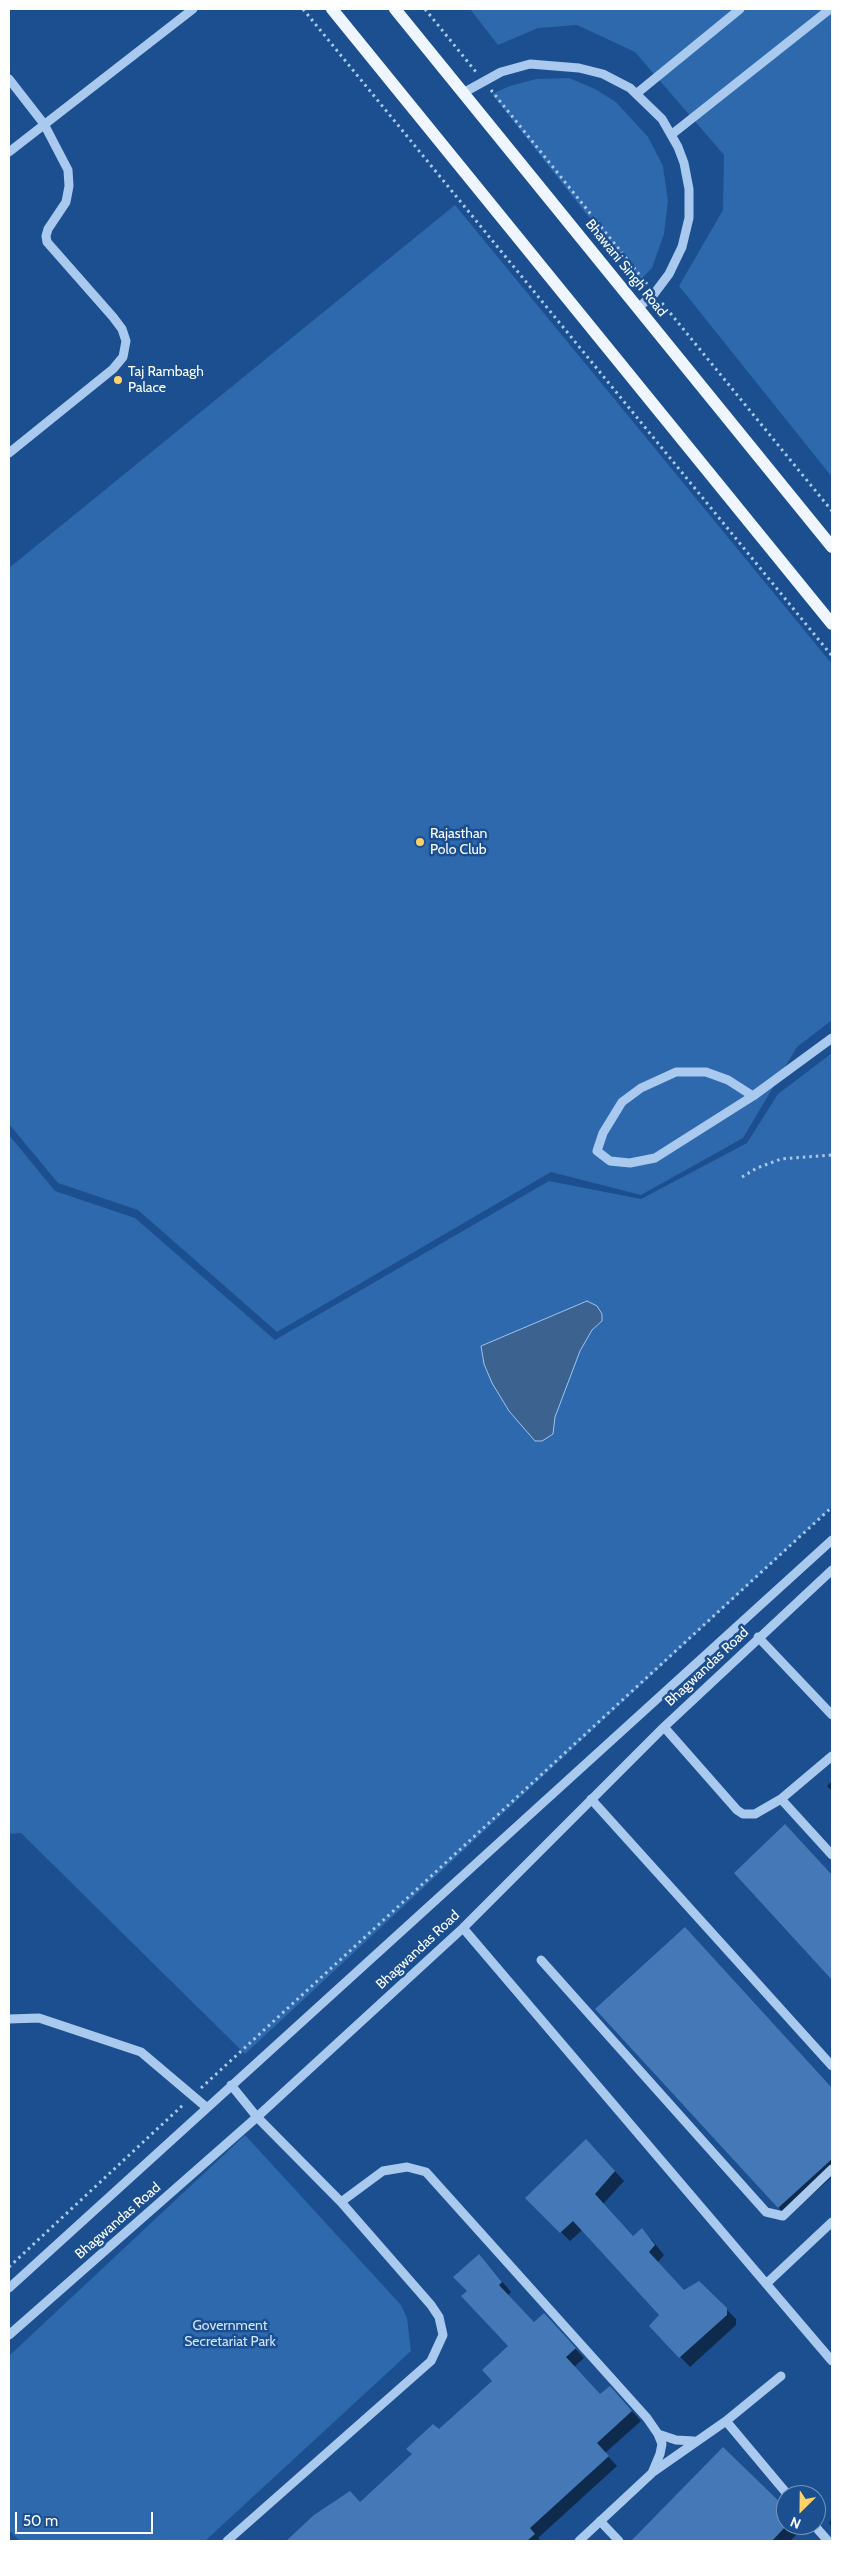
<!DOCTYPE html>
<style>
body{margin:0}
#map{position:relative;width:841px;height:2550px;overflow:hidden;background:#1b4f8f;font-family:Cabin,sans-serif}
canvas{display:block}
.frame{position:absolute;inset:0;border:10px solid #fff;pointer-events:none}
.north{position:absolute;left:776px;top:2485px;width:50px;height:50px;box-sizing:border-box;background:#1b4f8f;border:1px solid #7695bc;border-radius:50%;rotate:203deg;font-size:14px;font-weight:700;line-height:20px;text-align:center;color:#fff}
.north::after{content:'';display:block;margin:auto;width:18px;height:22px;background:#ffd166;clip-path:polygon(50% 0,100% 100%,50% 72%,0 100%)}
.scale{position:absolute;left:15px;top:2512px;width:138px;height:22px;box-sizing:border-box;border:2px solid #fff;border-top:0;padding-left:6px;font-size:15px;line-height:18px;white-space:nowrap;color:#fff;-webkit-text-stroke:4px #1b4f8f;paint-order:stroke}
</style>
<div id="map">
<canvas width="841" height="2550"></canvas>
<div class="frame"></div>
<div class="north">N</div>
<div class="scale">50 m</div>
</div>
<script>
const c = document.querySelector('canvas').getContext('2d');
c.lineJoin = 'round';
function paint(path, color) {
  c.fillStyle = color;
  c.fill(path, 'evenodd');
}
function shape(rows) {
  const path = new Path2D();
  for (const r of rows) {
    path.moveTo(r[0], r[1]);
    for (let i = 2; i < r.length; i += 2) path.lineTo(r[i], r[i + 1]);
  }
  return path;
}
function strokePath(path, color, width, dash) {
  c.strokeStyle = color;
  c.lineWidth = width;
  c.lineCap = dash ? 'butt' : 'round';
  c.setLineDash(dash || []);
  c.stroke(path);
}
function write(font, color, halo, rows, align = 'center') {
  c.font = font + ' Cabin,sans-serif';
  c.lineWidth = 5;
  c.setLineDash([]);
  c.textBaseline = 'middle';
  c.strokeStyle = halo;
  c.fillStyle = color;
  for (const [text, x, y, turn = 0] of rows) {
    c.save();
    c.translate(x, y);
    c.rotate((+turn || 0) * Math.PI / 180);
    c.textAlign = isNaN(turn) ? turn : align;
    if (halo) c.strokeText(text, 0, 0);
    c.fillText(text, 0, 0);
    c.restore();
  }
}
paint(shape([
 [470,9,832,9,832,477,679,286,723,210,724,155,635,52,577,25,538,28,498,45],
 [569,78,595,89,616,102,648,137,663,166,668,201,664,234,652,268,639,281,492,94,510,86,536,79],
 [455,205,832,664,832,1020,797,1047,743,1138,641,1195,551,1172,277,1332,138,1210,58,1183,9,1124,9,568],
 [832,1053,832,1507,245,2054,21,1833,9,1834,9,1135,55,1191,135,1218,275,1340,549,1181,641,1199,747,1143,778,1094],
 [245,2135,401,2305,407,2318,411,2351,205,2541,20,2541,9,2530,9,2356]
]), '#2e69ad');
const water = shape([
 [587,1301,597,1306,602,1314,602,1321,592,1330,580,1351,555,1417,553,1434,542,1441,535,1441,509,1411,492,1383,484,1364,481,1346,587,1301]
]);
paint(water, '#3c6290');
strokePath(water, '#9cc4f0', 1);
paint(shape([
 [832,1781,832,1791,827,1786],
 [794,1835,832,1876,832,1978,736,1873],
 [694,1938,832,2089,832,2177,787,2217,778,2207],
 [595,2150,624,2181,603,2204,633,2238,642,2230,651,2239,664,2255,658,2262,684,2291,699,2282,736,2319,736,2325,690,2367,651,2326,660,2315,582,2230,570,2241,526,2198],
 [488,2265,511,2292,508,2295,534,2324,553,2324,584,2358,574,2367,601,2396,619,2397,641,2421,605,2453,617,2466,538,2538,541,2541,288,2541,315,2516,360,2503,494,2381,510,2346],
 [786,2510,786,2525,801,2525,804,2527,790,2541,633,2540],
 [832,2519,832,2527,829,2523]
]), '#0007');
paint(shape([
 [785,1824,832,1875,832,1980,734,1873],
 [685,1927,832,2088,832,2159,778,2208,595,2009],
 [586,2139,615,2171,595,2194,633,2236,642,2228,655,2245,649,2252,684,2290,699,2281,727,2308,727,2315,679,2358,649,2326,659,2315,573,2221,560,2233,525,2198],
 [479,2254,502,2282,499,2285,534,2322,544,2313,576,2348,566,2357,600,2394,610,2386,632,2411,597,2443,609,2456,530,2528,535,2534,527,2541,286,2541,314,2515,350,2491,360,2502,412,2454,406,2449,433,2424,439,2429,492,2381,482,2370,508,2346,461,2296,467,2291,453,2277],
 [723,2447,786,2508,786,2526,772,2541,631,2541]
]), '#4478b7');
strokePath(shape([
 [303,9,832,656],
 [425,9,476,72],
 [491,90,647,284],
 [662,303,832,511],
 [742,1177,757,1168,781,1159,832,1155],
 [201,2088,832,1507],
 [9,2267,184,2104]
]), '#a9c9ee', 3, [2.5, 4]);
strokePath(shape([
 [9,79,44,124,68,170,69,186,66,202,48,229,46,236,47,242,113,317,122,329,126,341,123,357,113,369,9,453],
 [463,93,501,72,530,64,579,68,603,74,630,88,662,119,678,147,684,163,689,189,689,218,682,247,669,274,654,294,639,307],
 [636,94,740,9],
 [671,135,830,9],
 [9,152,193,9],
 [753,1096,728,1080,706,1072,676,1072,641,1088,622,1102,603,1133,597,1151,610,1161,630,1163,655,1158,753,1096,832,1038],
 [758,1637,832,1715],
 [664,1727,737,1810,743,1814,755,1814,781,1799,832,1855],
 [591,1799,832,2066],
 [781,1799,832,1756],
 [463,1928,832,2361],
 [541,1960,766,2212,783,2216,832,2169],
 [9,2019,39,2018,141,2052,206,2107],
 [341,2202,383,2171,407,2167,426,2172,647,2418,658,2434,662,2444,660,2454,652,2473,579,2541],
 [766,2284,832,2222],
 [9,2288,832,1540],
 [9,2335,257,2117,463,1928,664,1727,832,1570],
 [726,2421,788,2495],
 [658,2434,676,2440,694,2441],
 [653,2472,726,2421,781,2376],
 [600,2521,619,2541],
 [814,2525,828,2541],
 [227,2541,431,2361,443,2335,439,2317,431,2305,341,2202,257,2117,231,2085]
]), '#a9c9ee', 9);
strokePath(shape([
 [332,9,832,624],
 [395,9,832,547]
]), '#f0f6ff', 12);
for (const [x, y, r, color] of [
 [118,380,5,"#ffd166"],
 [420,842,5,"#ffd166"]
]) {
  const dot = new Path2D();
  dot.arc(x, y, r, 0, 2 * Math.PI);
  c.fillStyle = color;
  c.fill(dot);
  strokePath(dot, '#1b4f8f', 2);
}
write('14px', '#fff', '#1b4f8f', [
 ["Bhawani Singh Road",626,268,51],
 ["Bhagwandas Road",707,1667,-43],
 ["Bhagwandas Road",418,1950,-43],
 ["Bhagwandas Road",118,2221,-41]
]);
write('14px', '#fff', '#1b4f8f', [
 ["Taj Rambagh",128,372],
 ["Palace",128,388],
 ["Rajasthan",430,834],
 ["Polo Club",430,850]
], 'left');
write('14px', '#cfe3fa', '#1b4f8f', [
 ["Government",230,2326],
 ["Secretariat Park",230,2342]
]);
</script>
